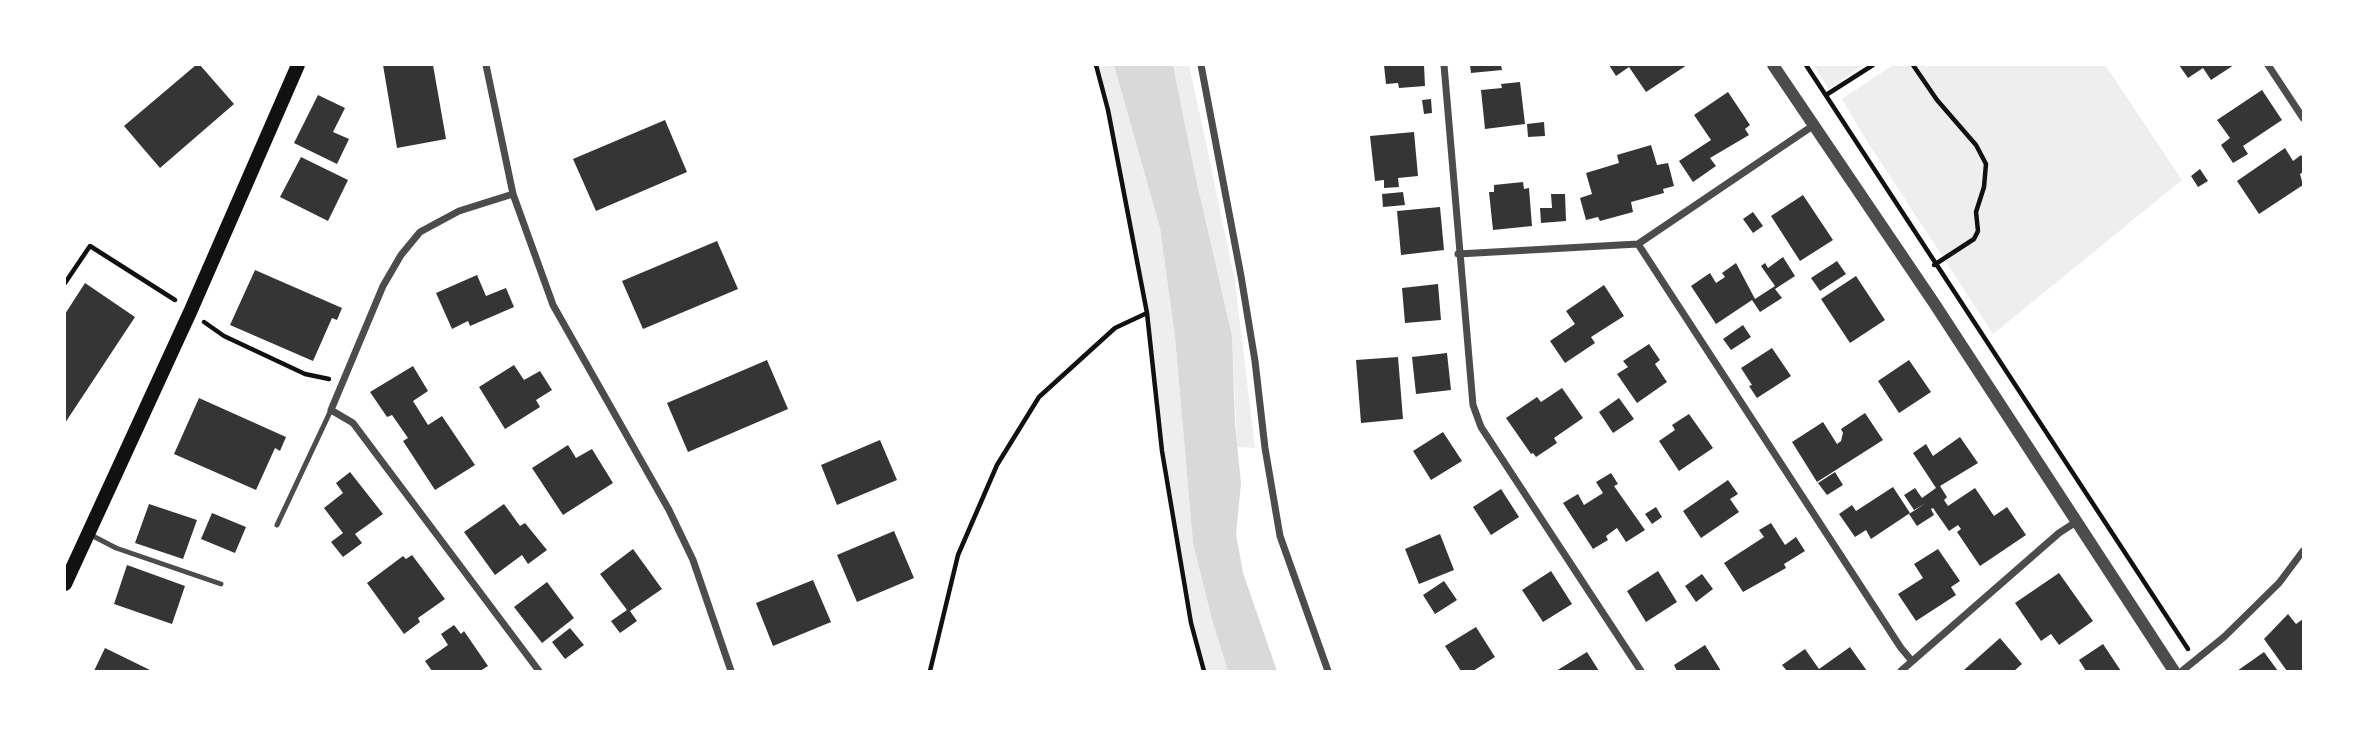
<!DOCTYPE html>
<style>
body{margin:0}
#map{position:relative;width:2368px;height:736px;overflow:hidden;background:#fff;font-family:Rubik,sans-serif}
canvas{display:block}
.frame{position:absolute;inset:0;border:66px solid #fff;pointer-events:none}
</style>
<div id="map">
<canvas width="2368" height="736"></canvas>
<div class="frame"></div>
</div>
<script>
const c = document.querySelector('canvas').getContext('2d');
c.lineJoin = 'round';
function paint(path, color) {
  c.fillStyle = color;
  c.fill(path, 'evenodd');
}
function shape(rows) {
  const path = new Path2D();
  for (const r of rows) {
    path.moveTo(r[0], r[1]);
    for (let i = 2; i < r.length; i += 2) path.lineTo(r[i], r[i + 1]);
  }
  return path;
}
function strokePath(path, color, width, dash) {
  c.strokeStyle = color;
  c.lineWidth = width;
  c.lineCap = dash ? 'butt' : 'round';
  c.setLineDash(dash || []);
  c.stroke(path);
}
paint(shape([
 [1096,65,1114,65,1160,228,1175,337,1193,543,1228,671,1204,671,1191,623,1162,451,1147,313,1108,110],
 [1173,65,1189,65,1205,138,1235,282,1255,448,1237,447,1232,336,1195,174],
 [1813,65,1864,65,1829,89],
 [1893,65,2105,65,2182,180,1993,334,1865,138,1842,99]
]), '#eee');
paint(shape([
 [1114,65,1173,65,1195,174,1232,336,1235,424,1241,483,1236,534,1243,573,1277,671,1228,671,1212,619,1193,543,1175,337,1160,228]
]), '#d9d9d9');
paint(shape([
 [196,65,200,65,234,104,160,168,124,126],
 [383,65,433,65,446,139,397,148],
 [1384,65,1424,65,1425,86,1399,88,1398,83,1386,84],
 [1470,65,1501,65,1502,70,1471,73],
 [1609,65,1687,65,1646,92,1629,67,1616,76],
 [2179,65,2234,65,2211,80,2203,68,2188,78],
 [1520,82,1525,124,1485,129,1481,90,1502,88,1501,84],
 [2262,90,2282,120,2243,146,2248,154,2233,163,2221,145,2230,138,2217,120],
 [1728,92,1750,125,1745,129,1749,135,1710,158,1716,166,1693,182,1679,161,1711,140,1694,115],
 [318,95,345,108,333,132,349,139,337,164,294,143],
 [1431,99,1432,113,1424,114,1422,100],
 [665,120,687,172,596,211,573,159],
 [1544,122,1545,136,1528,137,1527,124],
 [1414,132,1418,176,1398,178,1399,187,1384,188,1384,180,1375,181,1370,136],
 [1651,145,1657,165,1668,163,1674,186,1663,189,1664,193,1631,202,1633,212,1600,221,1598,217,1586,220,1580,198,1592,194,1586,173,1619,163,1617,155],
 [2285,148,2293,161,2301,155,2303,158,2303,172,2300,174,2303,185,2259,214,2237,181],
 [301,157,348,180,328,221,280,197],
 [2200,169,2208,181,2198,187,2191,176],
 [1523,182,1524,189,1529,188,1532,226,1493,230,1489,192,1494,192,1494,185],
 [1403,192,1405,205,1383,207,1382,194],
 [1551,194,1565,194,1566,221,1541,223,1540,208,1552,208],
 [1803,195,1833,240,1800,261,1771,216],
 [1440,207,1444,250,1401,255,1397,211],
 [1753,212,1763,226,1753,233,1743,219],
 [717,241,738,289,643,329,622,281],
 [1783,257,1795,276,1775,289,1782,298,1760,312,1752,300,1716,324,1691,286,1710,273,1716,283,1725,277,1722,273,1736,263,1755,299,1775,286,1761,266,1765,263,1768,268],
 [1837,261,1846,274,1820,291,1811,278],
 [255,270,342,308,337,320,332,318,313,361,230,325],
 [477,275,486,296,506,288,514,307,470,326,468,321,452,329,436,293],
 [1856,276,1885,320,1850,343,1821,299],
 [85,283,135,317,65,423,65,314],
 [1438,284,1441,320,1405,323,1402,288],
 [1604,285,1624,316,1591,337,1595,343,1565,363,1550,341,1575,324,1566,311],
 [1743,325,1751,337,1731,350,1723,339],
 [1649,344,1660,360,1655,364,1667,382,1637,403,1617,374,1628,367,1623,361],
 [1772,348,1791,376,1757,398,1749,386,1752,385,1741,368],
 [1447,353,1451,390,1416,394,1412,357],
 [1398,357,1403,419,1361,423,1356,360],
 [767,360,788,409,688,452,667,403],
 [1909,360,1931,392,1899,413,1878,381],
 [514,365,524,380,540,371,552,390,536,400,540,407,505,429,479,387],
 [413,366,428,391,413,401,428,425,442,416,475,465,435,490,403,441,408,438,392,415,387,417,370,392],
 [1562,388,1583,418,1554,438,1557,443,1536,457,1533,453,1531,454,1506,418,1537,397,1541,402],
 [199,398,286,437,280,451,275,448,256,490,174,454],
 [1619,398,1634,419,1613,433,1599,412],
 [1865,413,1883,440,1817,482,1792,442,1823,422,1837,444,1841,441,1843,433,1841,429],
 [1689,414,1713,448,1679,471,1659,441,1675,430,1672,425],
 [1443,432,1462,461,1431,480,1413,451],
 [1960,437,1978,463,1940,486,1947,497,1944,500,1948,506,1975,488,1994,516,2007,507,2026,535,1980,566,1957,532,1961,529,1958,525,1949,531,1933,508,1931,509,1934,515,1917,526,1909,514,1926,503,1914,510,1904,495,1915,488,1922,498,1936,488,1913,453,1926,444,1933,456],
 [880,440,897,480,837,505,821,465],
 [568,445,576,458,592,449,613,483,563,515,532,468],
 [350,472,383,514,355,534,362,543,343,557,331,542,343,533,324,508,343,493,336,483],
 [1835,472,1843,485,1827,495,1818,483],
 [1611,473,1618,484,1614,486,1645,530,1626,542,1617,528,1606,536,1608,540,1593,549,1563,503,1578,494,1584,505,1603,493,1596,482],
 [1728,480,1738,494,1730,499,1739,512,1701,538,1683,511],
 [1893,487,1910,513,1871,539,1866,530,1855,537,1839,514,1852,505,1856,511],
 [1501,489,1519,517,1491,535,1473,507],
 [149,504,197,520,183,559,135,543],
 [504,504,520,526,525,523,547,550,528,564,522,555,495,575,464,532],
 [1656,507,1662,517,1652,524,1645,514],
 [212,513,246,527,235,553,201,539],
 [1771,523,1785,545,1796,537,1805,551,1784,564,1786,568,1743,592,1724,563,1764,537,1759,530],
 [894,531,914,578,857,602,837,555],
 [1440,534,1454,570,1419,584,1405,549],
 [633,549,662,589,630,611,637,621,620,633,611,621,627,610,600,574],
 [1938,549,1960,581,1951,587,1956,595,1916,621,1898,594,1923,578,1914,564],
 [412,555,445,599,418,618,420,622,404,634,367,583,403,556,406,559],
 [127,565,185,586,172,624,114,604],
 [1551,571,1572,604,1543,622,1522,590],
 [1658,571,1677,602,1646,622,1627,591],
 [2059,573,2093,621,2059,645,2051,634,2041,641,2015,603],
 [1702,574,1713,589,1696,602,1685,586],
 [813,580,831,622,773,646,756,603],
 [1444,581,1457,600,1435,614,1423,595],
 [547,582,574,618,542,643,514,607],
 [2288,614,2296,624,2303,619,2303,671,2287,671,2264,639],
 [454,625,461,634,464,631,488,666,480,671,432,671,425,661,448,645,441,634],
 [1476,627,1495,657,1473,671,1461,671,1445,646],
 [570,628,584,645,565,659,552,642],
 [2000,638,2022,664,2014,671,1965,671,1964,670],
 [2103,644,2121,671,2086,671,2079,660],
 [1705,645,1721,671,1677,671,1674,665],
 [1850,647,1867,671,1787,671,1782,665,1805,649,1819,669],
 [105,648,152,671,94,671],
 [1587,652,1599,671,1556,671],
 [2264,652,2278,671,2237,671]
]), '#353535');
strokePath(shape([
 [1096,65,1108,110,1147,313,1162,451,1191,623,1204,671],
 [1806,65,2188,649],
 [1913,65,1937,100,1976,145,1986,164,1984,187,1976,212,1978,231,1974,239,1934,265],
 [1826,95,1873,65],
 [65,283,90,246,175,300],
 [204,322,224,336,305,374,329,379],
 [930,671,958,555,997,465,1039,397,1115,328,1147,313]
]), '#111', 4.5);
strokePath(shape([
 [277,525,331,410],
 [91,535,116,548,221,584]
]), '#4c4c4c', 5);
strokePath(shape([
 [486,65,513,194,553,305,669,510,693,560,731,671],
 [1201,65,1241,276,1255,361,1265,448,1280,536,1328,671],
 [1444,65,1473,405,1481,427,1641,671],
 [2268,65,2303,118],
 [513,194,459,211,420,232,401,255,383,286,331,410,353,423,539,671],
 [1638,244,1901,648,1912,661],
 [1458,254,1638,244,1814,125],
 [1901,671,2059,533,2076,522],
 [2182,671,2224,637,2279,583,2303,551]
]), '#4c4c4c', 7);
strokePath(shape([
 [1773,65,1934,303,2174,671]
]), '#4c4c4c', 12);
strokePath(shape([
 [65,584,191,310,298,65]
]), '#111', 14);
</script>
